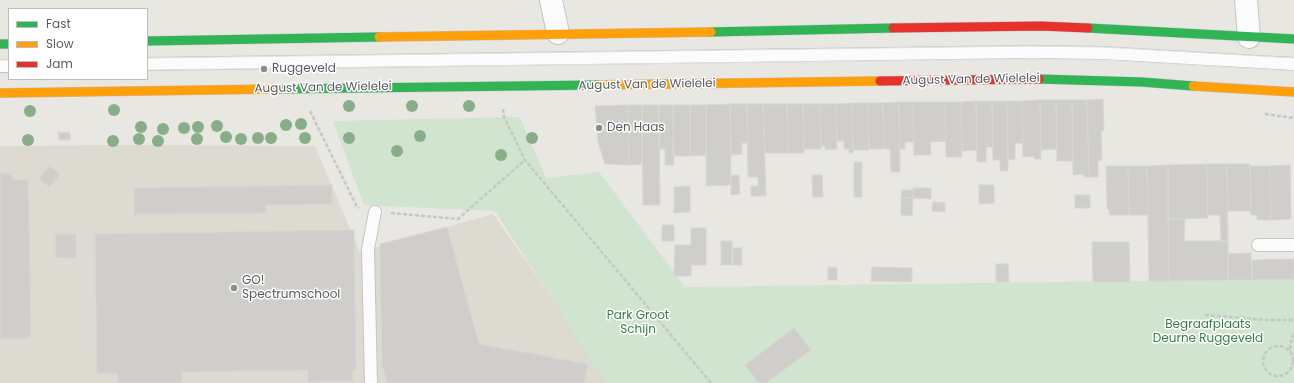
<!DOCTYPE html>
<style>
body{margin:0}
#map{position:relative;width:1294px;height:383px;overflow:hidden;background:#e8e7e2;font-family:Poppins,sans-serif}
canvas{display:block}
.legend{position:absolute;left:8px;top:8px;width:140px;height:72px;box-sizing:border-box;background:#fff;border:1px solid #bcbdbf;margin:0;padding:5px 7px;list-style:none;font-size:12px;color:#585b60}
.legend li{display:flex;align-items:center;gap:8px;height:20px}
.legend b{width:20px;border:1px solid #bcbdbf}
</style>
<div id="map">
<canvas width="1294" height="383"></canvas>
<ul class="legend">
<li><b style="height:5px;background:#30b455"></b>Fast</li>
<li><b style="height:5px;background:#ff9f0a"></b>Slow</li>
<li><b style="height:5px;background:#e5322d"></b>Jam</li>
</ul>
</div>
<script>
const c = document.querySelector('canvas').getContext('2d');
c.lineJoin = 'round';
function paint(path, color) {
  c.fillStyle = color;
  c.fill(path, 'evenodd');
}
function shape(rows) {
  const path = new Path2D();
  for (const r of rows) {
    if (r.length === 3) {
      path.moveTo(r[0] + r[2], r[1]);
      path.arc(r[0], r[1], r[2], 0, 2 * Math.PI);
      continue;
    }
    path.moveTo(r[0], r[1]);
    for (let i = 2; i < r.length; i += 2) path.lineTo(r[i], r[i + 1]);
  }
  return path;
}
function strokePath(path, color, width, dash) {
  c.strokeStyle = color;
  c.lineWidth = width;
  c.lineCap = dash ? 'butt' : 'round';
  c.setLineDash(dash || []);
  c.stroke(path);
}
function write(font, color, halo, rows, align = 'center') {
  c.font = font + ' Poppins,sans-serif';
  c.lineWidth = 3;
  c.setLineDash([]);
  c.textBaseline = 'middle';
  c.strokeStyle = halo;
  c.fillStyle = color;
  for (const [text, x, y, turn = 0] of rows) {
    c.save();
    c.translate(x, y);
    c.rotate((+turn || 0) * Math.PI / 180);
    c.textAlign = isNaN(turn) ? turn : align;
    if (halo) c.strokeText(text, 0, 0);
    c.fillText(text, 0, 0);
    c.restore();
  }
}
paint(shape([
 [133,145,315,146,360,252,493,214,611,383,0,383,0,146]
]), '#dcdad1');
paint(shape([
 [520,117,546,178,599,172,685,287,1294,279,1294,383,606,383,495,211,364,205,333,121]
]), '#d0e4cf');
const building = shape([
 [1103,99,1104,131,1101,131,1102,160,1098,161,1098,177,1089,177,1087,100,1103,99],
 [1040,100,1041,159,1034,159,1034,156,1023,157,1022,101,1040,100],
 [1040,100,1056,100,1057,149,1041,150,1040,100],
 [1056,100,1072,100,1073,161,1057,161,1056,100],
 [1072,100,1087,100,1089,177,1084,177,1084,174,1073,175,1072,100],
 [976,101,977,150,962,151,961,102,976,101],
 [976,101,992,101,993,147,986,147,986,162,977,162,976,101],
 [992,101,1007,101,1008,171,1000,171,1000,160,993,160,992,101],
 [1007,101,1022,101,1023,143,1015,143,1015,159,1008,160,1007,101],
 [899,102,900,172,891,172,890,149,884,149,883,103,899,102],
 [899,102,913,102,914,142,905,142,905,149,900,149,899,102],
 [913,102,945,102,946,141,930,142,931,155,914,155,913,102],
 [945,102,961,102,962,157,946,157,945,102],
 [852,103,853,153,849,153,849,149,844,149,844,141,837,141,836,104,852,103],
 [852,103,868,103,869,150,853,150,852,103],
 [868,103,883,103,884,149,869,149,868,103],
 [730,104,731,185,706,186,706,105,730,104],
 [730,104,747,104,748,143,742,143,742,154,731,155,730,104],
 [747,104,763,104,766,196,751,196,751,186,758,186,758,177,748,177,747,104],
 [763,104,787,104,788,153,765,153,763,104],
 [787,104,803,104,804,153,788,153,787,104],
 [803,104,820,104,821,149,804,149,803,104],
 [820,104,836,104,837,149,825,150,825,146,821,146,820,104],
 [628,105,642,105,642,164,629,165,628,105],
 [628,105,629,165,605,164,598,142,595,106,628,105],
 [642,105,659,105,660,205,643,205,642,105],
 [659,105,673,105,674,165,665,165,665,149,659,149,659,105],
 [673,105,690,105,690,156,673,156,673,105],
 [690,105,706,105,706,155,690,156,690,105],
 [58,132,70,133,70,140,59,140,58,132],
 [854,162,862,162,862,197,854,197,854,162],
 [1207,164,1208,218,1168,219,1168,165,1207,164],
 [1207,164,1227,164,1228,241,1221,241,1220,215,1208,215,1207,164],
 [1227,164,1250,164,1251,211,1228,211,1227,164],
 [1168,165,1169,281,1149,281,1147,166,1168,165],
 [1290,165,1291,219,1271,220,1270,166,1290,165],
 [50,166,60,175,49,187,39,178,50,166],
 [1106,166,1128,166,1129,215,1110,215,1107,206,1106,166],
 [1128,166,1147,166,1148,215,1129,215,1128,166],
 [1250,166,1270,166,1271,220,1257,220,1257,215,1251,215,1250,166],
 [0,173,11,173,12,180,28,180,31,338,0,339,0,173],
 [731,175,739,175,740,194,731,195,731,175],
 [812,175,822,175,823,197,813,197,812,175],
 [332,185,332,204,266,205,266,213,137,214,137,217,134,217,134,188,332,185],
 [979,185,994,185,994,203,979,204,979,185],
 [690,186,690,212,674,213,674,187,690,186],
 [913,188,931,188,931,199,913,198,913,188],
 [902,190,913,190,913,198,901,198,902,190],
 [1075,195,1090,195,1090,208,1075,208,1075,195],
 [901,198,913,198,912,216,901,215,901,198],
 [933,202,945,203,945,212,932,211,933,202],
 [1168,219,1185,219,1184,241,1228,241,1228,280,1169,281,1168,219],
 [662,225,674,225,674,241,662,241,662,225],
 [447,227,479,344,588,364,584,383,387,383,382,365,380,244,447,227],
 [691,228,706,228,706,265,691,265,691,276,674,276,675,245,691,245,691,228],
 [354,230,356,370,353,370,353,381,308,382,308,370,182,372,182,383,117,383,117,373,97,374,95,234,354,230],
 [55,234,76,234,76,258,56,258,55,234],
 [721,241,732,241,732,265,721,265,721,241],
 [1092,242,1129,242,1130,282,1093,282,1092,242],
 [733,248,742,248,742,265,733,265,733,248],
 [1251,253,1252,280,1228,280,1228,254,1251,253],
 [1294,259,1294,279,1252,280,1252,260,1294,259],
 [996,264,1008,264,1009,282,996,282,996,264],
 [828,267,837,268,837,280,828,280,828,267],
 [872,267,912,268,912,282,871,281,872,267],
 [794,328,811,350,766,383,759,383,745,365,794,328]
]);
paint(building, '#cfcecb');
strokePath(building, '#d7d6d2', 1);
const lane = shape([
 [147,64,1031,52,1102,53,1294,64],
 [0,66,9,66],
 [1258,245,1294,245],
 [371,383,368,249,375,212]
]);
const street = shape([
 [551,0,558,33],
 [1246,0,1249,37]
]);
const fast = shape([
 [1088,28,1294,39],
 [711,32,893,28],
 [147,41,379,37],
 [0,44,9,44],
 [1039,79,1142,82,1193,86],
 [277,89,597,85]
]);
const slow = shape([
 [379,37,711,32],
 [597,85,880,81],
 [1193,86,1294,92],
 [0,93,277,89]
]);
const jam = shape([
 [893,28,1041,26,1088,28],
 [880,81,1039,79]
]);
strokePath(lane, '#c4c4c3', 14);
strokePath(street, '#c4c4c3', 24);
strokePath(fast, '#c5c5c4', 10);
strokePath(slow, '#c5c5c4', 10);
strokePath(jam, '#c5c5c4', 10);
strokePath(shape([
 [503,109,504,117,525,160,711,383],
 [310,111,357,207,359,208],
 [1265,114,1294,118],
 [391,213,458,219,525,160],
 [1205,315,1265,320,1294,320],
 [1294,334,1292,337,1290,347,1291,352,1294,356],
 [1278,361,15]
]), '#c4c8c6', 2.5, [4, 2]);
strokePath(lane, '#fcfbfb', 12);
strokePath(street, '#fcfbfb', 22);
strokePath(fast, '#30b455', 9);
strokePath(slow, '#ff9f0a', 9);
strokePath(jam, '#e5322d', 9);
strokePath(shape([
 [147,58,1030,46,1102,47,1294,58],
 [0,60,9,60],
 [147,70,1031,59,1102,60,1294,71],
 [0,75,9,73]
]), '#e1e1e0', 1);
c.fillStyle = '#87ae89';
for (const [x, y] of [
 [349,106],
 [412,106],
 [469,106],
 [114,110],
 [30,111],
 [301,124],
 [286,125],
 [217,126],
 [141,127],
 [198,127],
 [184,128],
 [163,129],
 [420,136],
 [226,137],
 [258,138],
 [271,138],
 [305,138],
 [349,138],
 [532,138],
 [139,139],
 [197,139],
 [241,139],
 [28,140],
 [113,141],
 [158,141],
 [397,151],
 [501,155]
]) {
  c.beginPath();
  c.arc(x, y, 6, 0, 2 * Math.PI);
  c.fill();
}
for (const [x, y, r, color] of [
 [264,69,4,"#8a8c8e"],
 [599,128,4,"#8a8c8e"],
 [234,288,4,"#8a8c8e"]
]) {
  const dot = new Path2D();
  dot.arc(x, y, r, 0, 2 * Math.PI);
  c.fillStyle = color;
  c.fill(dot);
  strokePath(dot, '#fff', 1.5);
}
write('12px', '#585b60', '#fff', [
 ["Ruggeveld",272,69],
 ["Den Haas",607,128],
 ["GO!",242,281],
 ["Spectrumschool",242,295]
], 'left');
write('12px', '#585b60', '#fff', [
 ["August Van de Wielelei",971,80,-1],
 ["August Van de Wielelei",647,85,-1],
 ["August Van de Wielelei",323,88,-1]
]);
write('12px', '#378041', '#fff', [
 ["Park Groot",638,316],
 ["Schijn",638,330],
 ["Begraafplaats",1208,325],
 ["Deurne Ruggeveld",1208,339]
]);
</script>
